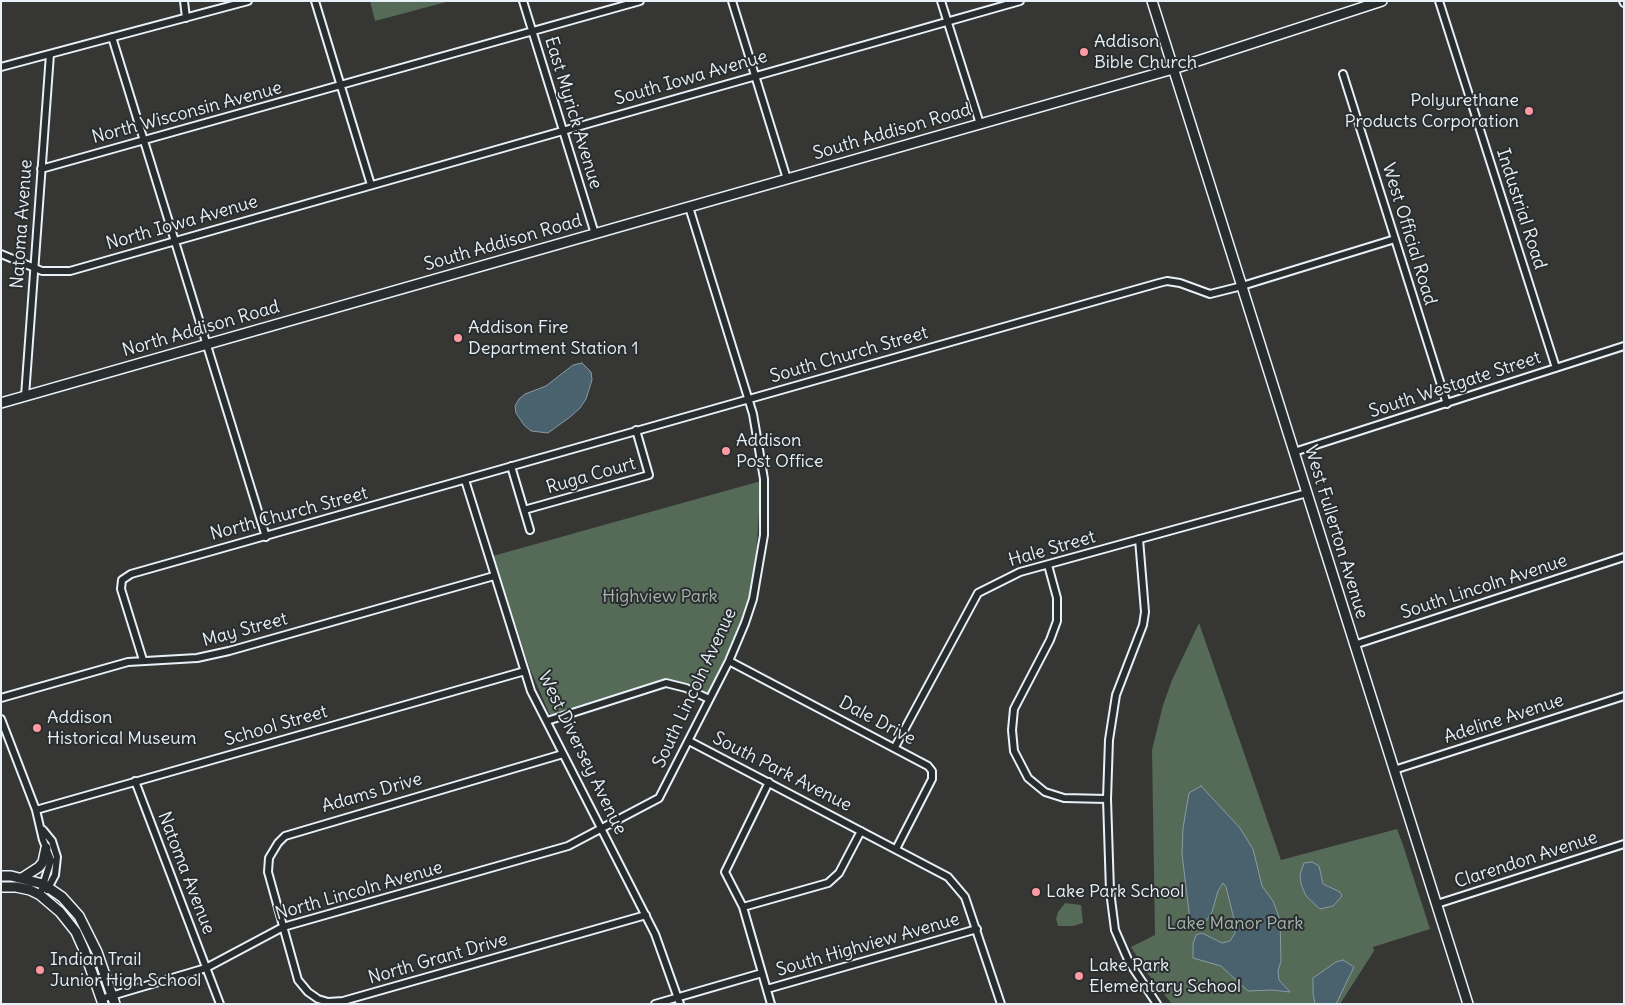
<!DOCTYPE html>
<style>
body{margin:0}
#map{position:relative;width:1625px;height:1005px;overflow:hidden;background:#363634;font-family:Delius,sans-serif}
canvas{display:block}
.frame{position:absolute;inset:0;border:2px solid #e8f1f8;pointer-events:none}
</style>
<div id="map">
<canvas width="1625" height="1005"></canvas>
<div class="frame"></div>
</div>
<script>
const c = document.querySelector('canvas').getContext('2d');
c.lineJoin = 'round';
function paint(path, color) {
  c.fillStyle = color;
  c.fill(path, 'evenodd');
}
function shape(rows) {
  const path = new Path2D();
  for (const r of rows) {
    path.moveTo(r[0], r[1]);
    for (let i = 2; i < r.length; i += 2) path.lineTo(r[i], r[i + 1]);
  }
  return path;
}
function strokePath(path, color, width, dash) {
  c.strokeStyle = color;
  c.lineWidth = width;
  c.lineCap = dash ? 'butt' : 'round';
  c.setLineDash(dash || []);
  c.stroke(path);
}
function write(font, color, halo, rows, align = 'center') {
  c.font = font + ' Delius,sans-serif';
  c.lineWidth = 4;
  c.setLineDash([]);
  c.textBaseline = 'middle';
  c.strokeStyle = halo;
  c.fillStyle = color;
  for (const [text, x, y, turn = 0] of rows) {
    c.save();
    c.translate(x, y);
    c.rotate((+turn || 0) * Math.PI / 180);
    c.textAlign = isNaN(turn) ? turn : align;
    if (halo) c.strokeText(text, 0, 0);
    c.fillText(text, 0, 0);
    c.restore();
  }
}
paint(shape([
 [370,1,450,1,375,21],
 [761,481,755,575,741,627,708,695,672,681,655,683,550,715,530,669,493,556],
 [1199,623,1281,860,1397,829,1402,842,1430,929,1373,947,1374,951,1340,1004,1172,1004,1147,973,1131,947,1155,935,1152,750,1163,705,1172,680],
 [1065,903,1081,905,1083,923,1073,926,1058,926,1056,919,1058,912]
]), '#556b57');
const water = shape([
 [582,363,591,372,592,380,586,399,580,408,570,417,548,433,531,431,524,425,516,413,515,406,519,399,525,394,546,386,573,365,582,363],
 [1201,786,1240,828,1253,849,1262,886,1273,901,1280,920,1281,961,1278,971,1279,980,1290,992,1271,990,1248,991,1221,966,1193,958,1193,944,1196,935,1202,933,1222,943,1230,941,1235,933,1234,919,1226,887,1223,883,1218,891,1212,912,1204,924,1190,920,1182,854,1183,828,1189,793,1201,786],
 [1312,862,1319,866,1323,884,1340,892,1342,896,1333,906,1320,909,1306,896,1301,884,1300,874,1304,863,1312,862],
 [1343,960,1354,967,1336,1004,1315,1004,1313,993,1313,978,1336,962,1343,960]
]);
paint(water, '#4a616e');
strokePath(water, '#899ba5', 1);
const street = shape([
 [184,1,186,18],
 [315,1,371,185],
 [523,1,595,234],
 [732,1,787,179],
 [941,1,980,124],
 [1439,1,1556,368],
 [1623,1,1624,3],
 [112,37,266,537],
 [1,67,248,1],
 [1343,74,1447,404],
 [41,169,640,1],
 [1,254,42,271,70,271,1020,1],
 [25,396,50,54],
 [1294,452,1624,346],
 [511,466,530,530],
 [465,480,531,691,655,934,680,1004],
 [524,510,649,475,636,430],
 [1139,539,1145,612,1143,625,1116,695,1109,740,1107,799,1110,891,1115,930,1129,962,1157,1004],
 [1048,565,1057,598,1057,621,1050,640,1014,709,1012,730,1014,751,1028,778,1045,792,1064,798,1107,799],
 [1354,645,1624,557],
 [143,660,121,589,122,580,131,574,1159,283,1167,281,1180,283,1210,294,1242,286,1395,239],
 [729,661,928,766,932,771,932,779,896,849],
 [1,698,128,662,197,658,229,651,494,576],
 [1,719,36,810,43,840,51,860,40,895],
 [547,721,666,683,686,688,709,699],
 [689,741,948,877,965,897,1001,1004],
 [895,747,978,593,1020,572,1307,493],
 [563,754,285,836,278,843,269,858,268,872,298,980,308,992,318,999,328,1002,343,1001,646,915],
 [1394,770,1624,696],
 [135,781,220,1004],
 [769,782,725,872,743,907,771,1004],
 [36,810,525,671],
 [43,830,52,841,57,857,55,875,47,890],
 [1437,904,1624,844],
 [743,907,828,883,839,873,861,831],
 [767,989,977,929],
 [101,999,206,968,283,927,568,846,659,798,729,661,745,623,753,599,764,535,764,479,753,414,689,207],
 [655,1004,762,973]
]);
const secondary = shape([
 [1152,1,1468,1004],
 [1,403,1173,69,1382,1],
 [1,876,11,876,43,884,62,897,79,916,97,952,115,1004],
 [22,878,39,867,43,862,46,848],
 [1,887,16,887,30,890,40,895,60,912,76,932,84,950,103,1004]
]);
strokePath(street, '#e8f1f8', 10);
strokePath(secondary, '#e8f1f8', 12);
strokePath(street, '#2a2d2e', 6);
strokePath(secondary, '#2a2d2e', 9);
for (const [x, y, r, color] of [
 [1084,52,5,"#ff9aa2"],
 [1529,111,5,"#ff9aa2"],
 [458,338,5,"#ff9aa2"],
 [726,451,5,"#ff9aa2"],
 [37,728,5,"#ff9aa2"],
 [1036,892,5,"#ff9aa2"],
 [40,970,5,"#ff9aa2"],
 [1079,976,5,"#ff9aa2"]
]) {
  const dot = new Path2D();
  dot.arc(x, y, r, 0, 2 * Math.PI);
  c.fillStyle = color;
  c.fill(dot);
  strokePath(dot, '#2a2d2e', 2);
}
write('18px', '#e8f1f8', '#2a2d2e', [
 ["Addison",1094,42],
 ["Bible Church",1094,63],
 ["Polyurethane",1519,101,"right"],
 ["Products Corporation",1519,122,"right"],
 ["Addison Fire",468,328],
 ["Department Station 1",468,349],
 ["Addison",736,441],
 ["Post Office",736,462],
 ["Addison",47,718],
 ["Historical Museum",47,739],
 ["Lake Park School",1046,892],
 ["Indian Trail",50,960],
 ["Junior High School",50,981],
 ["Lake Park",1089,966],
 ["Elementary School",1089,987]
], 'left');
write('18px', '#e8f1f8', '#2a2d2e', [
 ["South Iowa Avenue",691,78,-16],
 ["North Wisconsin Avenue",187,113,-15],
 ["East Myrick Avenue",573,113,73],
 ["South Addison Road",892,132,-16],
 ["Industrial Road",1521,209,72],
 ["North Iowa Avenue",182,223,-16],
 ["Natoma Avenue",22,224,-86],
 ["West Official Road",1409,234,73],
 ["South Addison Road",503,243,-16],
 ["North Addison Road",201,329,-16],
 ["South Church Street",849,355,-16],
 ["South Westgate Street",1455,385,-18],
 ["Ruga Court",591,476,-16],
 ["North Church Street",289,514,-15],
 ["West Fullerton Avenue",1336,532,73],
 ["Hale Street",1052,549,-16],
 ["South Lincoln Avenue",1484,587,-18],
 ["May Street",245,630,-15],
 ["South Lincoln Avenue",695,688,-65],
 ["Adeline Avenue",1504,719,-18],
 ["Dale Drive",877,721,28],
 ["School Street",276,726,-16],
 ["West Diversey Avenue",582,753,64],
 ["South Park Avenue",782,772,27],
 ["Adams Drive",372,793,-16],
 ["Clarendon Avenue",1526,860,-18],
 ["Natoma Avenue",186,873,69],
 ["North Lincoln Avenue",359,891,-16],
 ["South Highview Avenue",868,945,-16],
 ["North Grant Drive",438,959,-16]
]);
write('18px', '#a6b5b0', '#2a2d2e', [
 ["Highview Park",660,597],
 ["Lake Manor Park",1235,924]
]);
</script>
